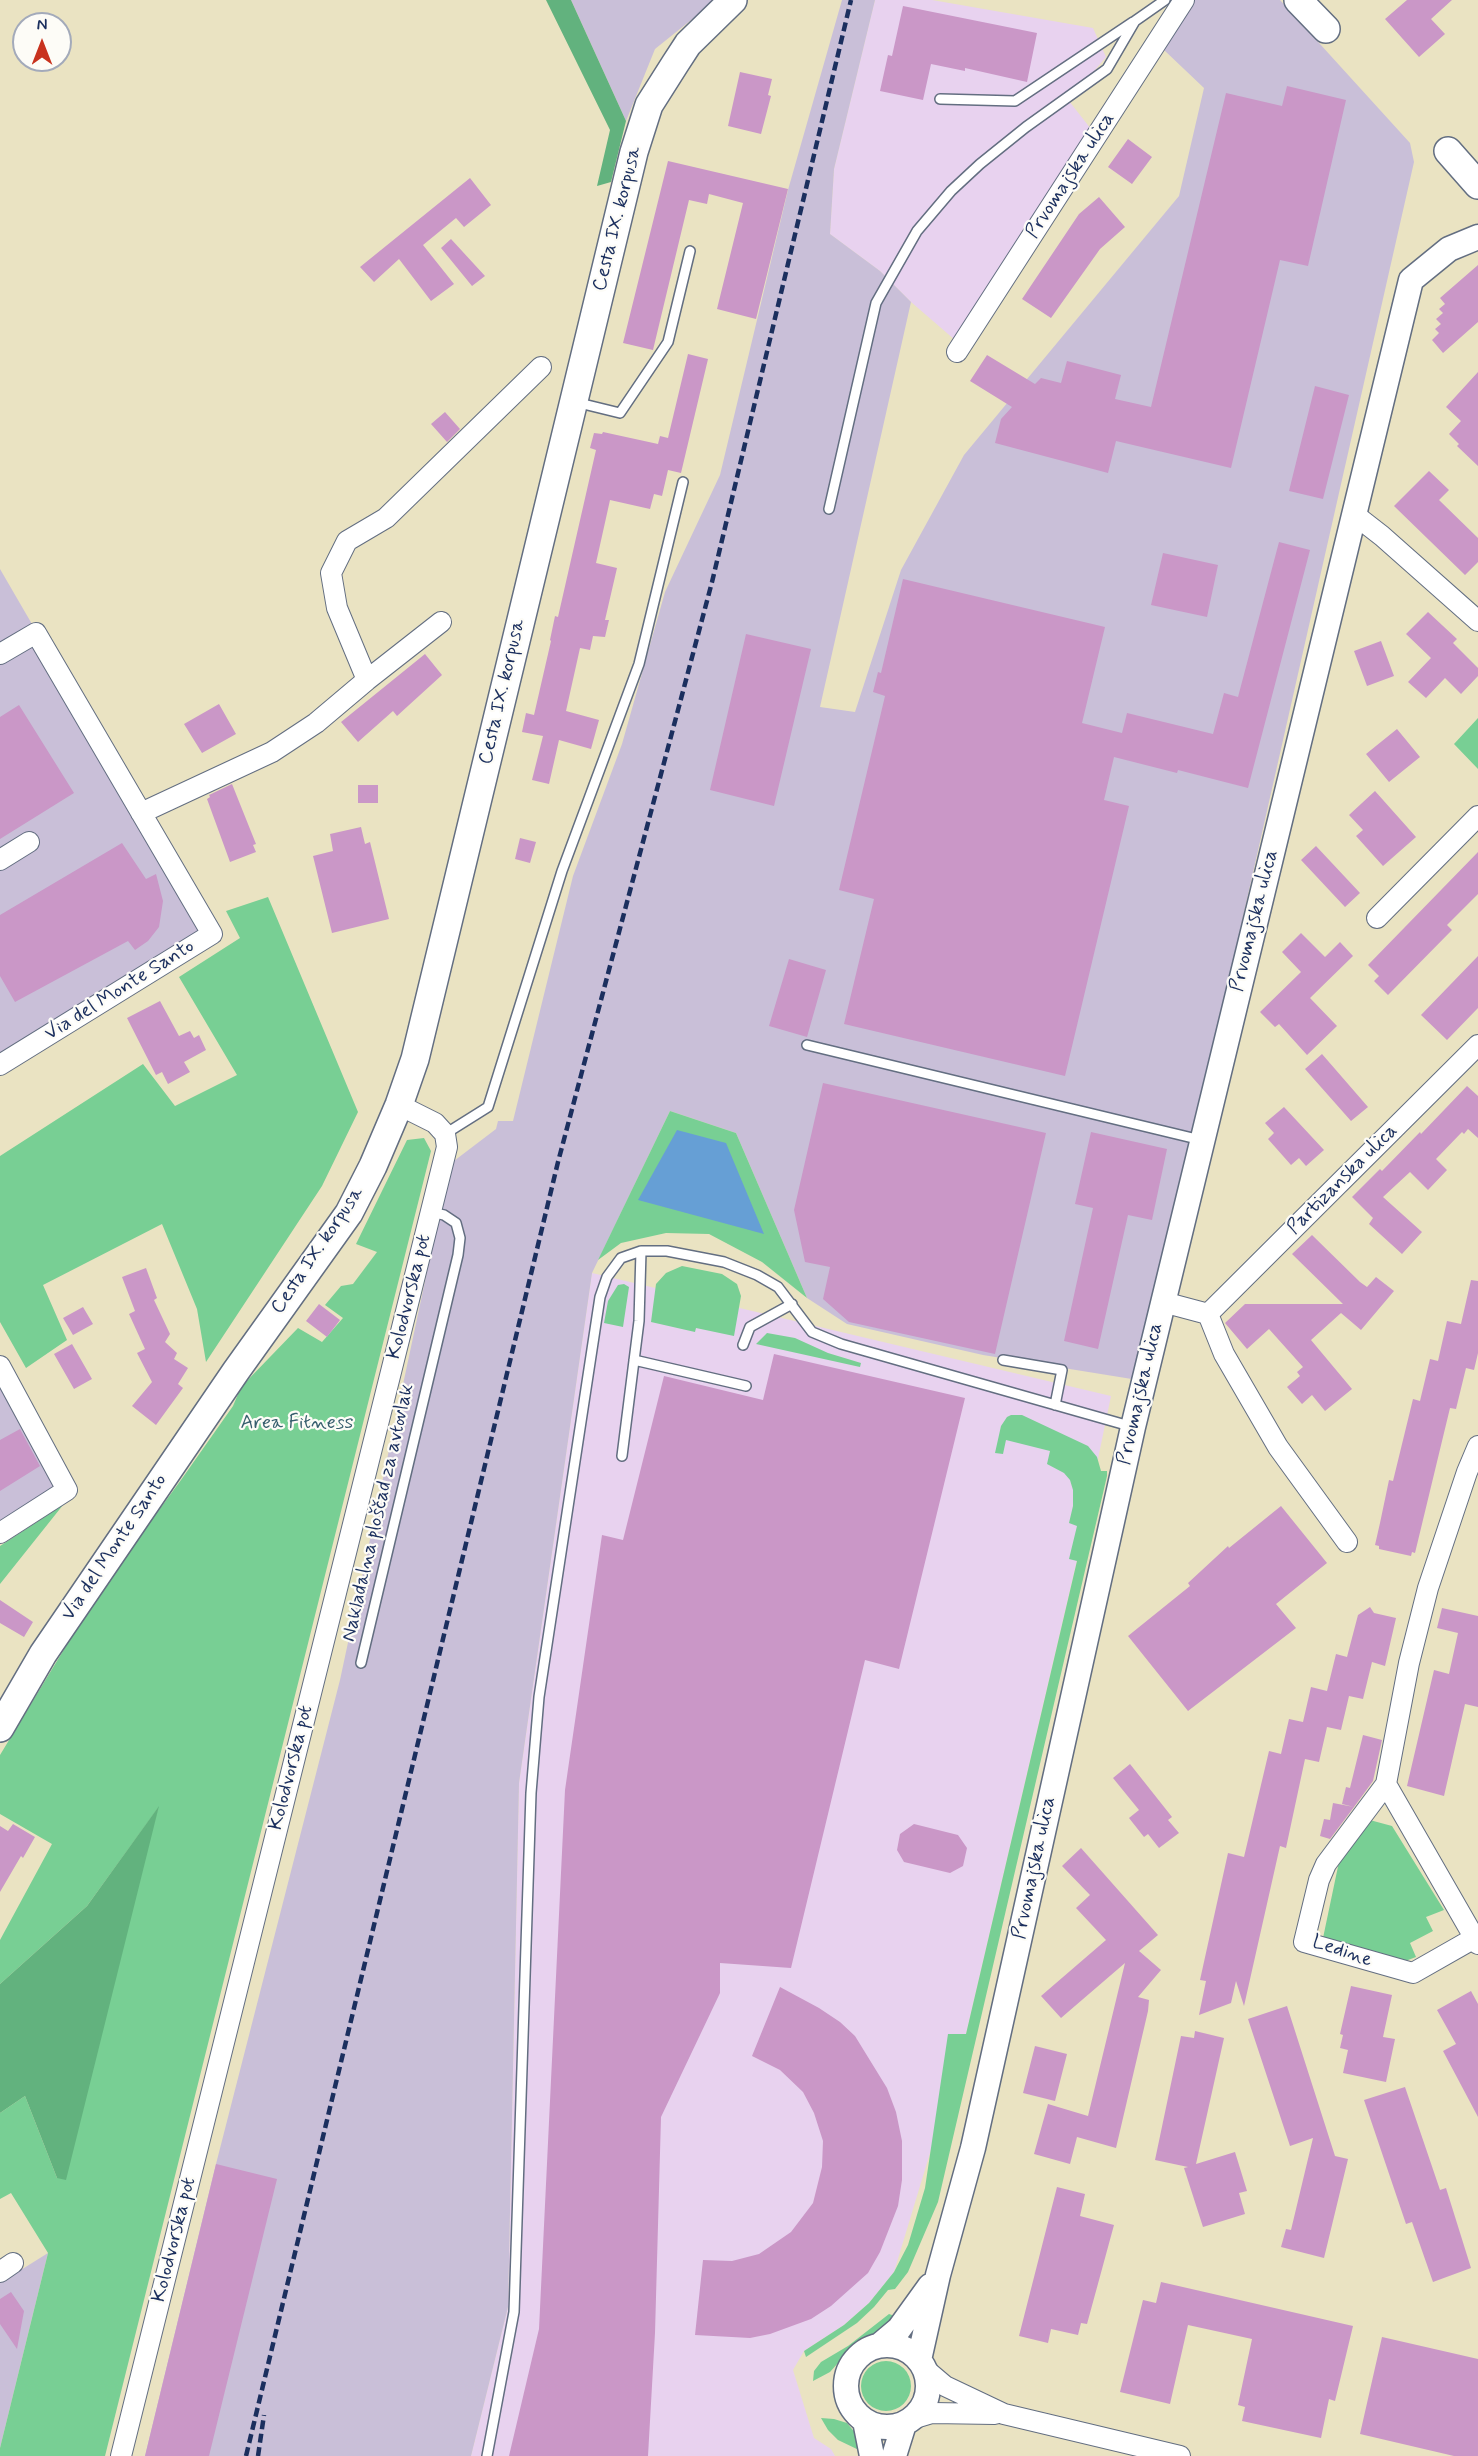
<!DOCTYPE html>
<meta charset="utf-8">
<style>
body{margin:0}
#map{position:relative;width:1478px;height:2456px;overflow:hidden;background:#eae3c2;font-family:Mynerve,sans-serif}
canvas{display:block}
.north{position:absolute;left:12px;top:12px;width:60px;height:60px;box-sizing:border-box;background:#fdfcf7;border:2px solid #a3aaba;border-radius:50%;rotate:0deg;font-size:16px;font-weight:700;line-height:24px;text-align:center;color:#1b2f5e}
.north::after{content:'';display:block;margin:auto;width:21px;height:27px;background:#c8321e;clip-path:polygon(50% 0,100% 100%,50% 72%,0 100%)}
</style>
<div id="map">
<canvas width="1478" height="2456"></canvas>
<div class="north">N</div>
</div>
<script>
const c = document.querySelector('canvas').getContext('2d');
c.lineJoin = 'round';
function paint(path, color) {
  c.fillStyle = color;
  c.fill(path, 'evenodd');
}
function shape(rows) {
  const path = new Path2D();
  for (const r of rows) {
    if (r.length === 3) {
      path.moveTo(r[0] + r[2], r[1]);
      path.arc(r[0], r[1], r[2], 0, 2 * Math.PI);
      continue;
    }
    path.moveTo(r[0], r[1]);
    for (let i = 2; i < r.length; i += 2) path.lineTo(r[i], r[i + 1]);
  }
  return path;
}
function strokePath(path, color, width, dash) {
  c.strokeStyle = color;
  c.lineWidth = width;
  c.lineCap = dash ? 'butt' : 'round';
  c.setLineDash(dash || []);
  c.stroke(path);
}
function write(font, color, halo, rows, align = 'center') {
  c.font = font + ' Mynerve,sans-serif';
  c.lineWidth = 4.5;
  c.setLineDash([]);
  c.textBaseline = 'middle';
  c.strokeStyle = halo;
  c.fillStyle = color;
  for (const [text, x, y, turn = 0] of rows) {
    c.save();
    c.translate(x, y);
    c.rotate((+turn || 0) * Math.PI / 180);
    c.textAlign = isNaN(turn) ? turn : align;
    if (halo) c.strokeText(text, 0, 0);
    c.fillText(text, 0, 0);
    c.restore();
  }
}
paint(shape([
 [875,0,932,0,1093,28,1106,57,1069,101,1091,129,955,340,911,302,880,271,830,234,834,169],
 [592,1273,1111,1396,1077,1560,966,2034,894,2272,869,2303,844,2325,804,2351,793,2370,814,2438,831,2449,835,2456,471,2456,508,2307,519,1783]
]), '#e8d2ef');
paint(shape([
 [571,0,716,0,655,49,626,121],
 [842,0,875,0,834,169,830,234,880,271,911,302,820,707,855,712,901,570,964,455,1179,196,1204,88,1164,50,1195,0,1280,0,1410,143,1414,162,1138,1380,983,1355,847,1324,807,1298,736,1133,670,1111,592,1273,519,1783,508,2307,471,2456,145,2456,216,2164,340,1680,450,1164,496,1129,498,1121,513,1121,573,876,622,744,665,592,720,475,788,190],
 [0,569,212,934,0,1065],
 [0,1366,67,1490,0,1533],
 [48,2253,0,2448,0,2283]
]), '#c9bfd8');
paint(shape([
 [1478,718,1478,769,1454,744],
 [268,897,358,1112,322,1186,206,1362,197,1309,162,1224,43,1285,67,1340,26,1368,0,1322,0,1156,143,1064,175,1106,237,1075,179,977,240,938,226,911],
 [670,1111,736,1133,807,1298,762,1262,709,1234,666,1233,621,1243,598,1260],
 [424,1138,431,1151,105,2456,0,2456,0,2448,48,2253,11,2193,0,2199,0,2113,25,2096,57,2178,158,1808,87,1906,0,1984,0,1940,52,1844,0,1814,0,1755,100,1590,181,1480,233,1406,241,1387,298,1328,322,1342,343,1318,325,1305,341,1286,353,1284,377,1252,356,1244,407,1140],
 [682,1266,722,1274,737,1284,741,1296,734,1336,696,1328,695,1332,651,1322,656,1284,666,1273],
 [624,1284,629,1287,623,1327,604,1323,608,1301,618,1285],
 [767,1333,795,1338,828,1353,861,1363,860,1367,756,1344],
 [1011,1415,1022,1415,1088,1446,1097,1457,1101,1471,1107,1471,1107,1476,938,2202,908,2272,895,2289,888,2290,874,2307,857,2323,806,2357,804,2351,844,2325,869,2303,894,2272,908,2245,925,2188,948,2034,966,2034,1077,1561,1069,1559,1077,1526,1069,1523,1073,1506,1073,1490,1070,1480,1064,1473,1047,1464,1050,1451,1006,1440,1003,1454,995,1453,1001,1426,1007,1417],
 [63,1505,0,1584,0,1546],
 [1366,1819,1392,1826,1444,1910,1426,1917,1433,1931,1410,1943,1416,1957,1400,1963,1323,1938,1340,1857],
 [889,2314,898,2317,881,2332,854,2345,830,2372,813,2381,814,2371,821,2362,848,2346],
 [886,2386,25],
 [821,2418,834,2419,847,2423,857,2435,861,2451,838,2440,828,2430]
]), '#78cf94');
paint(shape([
 [546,0,571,0,626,121,611,182,597,186,610,130],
 [159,1806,66,2180,57,2178,25,2096,0,2113,0,1984,87,1906]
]), '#62b27e');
paint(shape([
 [677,1130,726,1143,764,1234,638,1200]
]), '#669fd5');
paint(shape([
 [1407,0,1452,0,1431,19,1445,34,1419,57,1385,19],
 [903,6,1037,33,1027,82,965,68,965,71,931,64,923,100,880,91,888,55,892,56],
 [740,72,772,79,768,95,771,96,761,134,728,126],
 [1287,86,1346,100,1308,266,1280,260,1231,468,1116,441,1108,473,995,443,1001,419,1012,407,970,381,987,355,1035,384,1041,378,1061,383,1067,361,1121,375,1115,399,1151,407,1226,93,1282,106],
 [1128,139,1152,157,1132,184,1108,167],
 [668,161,788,189,756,319,717,309,743,203,709,194,707,204,689,200,653,350,623,343],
 [470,178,491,205,464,227,456,218,423,245,454,284,431,301,399,259,374,282,360,267],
 [1099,197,1125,227,1100,249,1051,318,1022,299,1079,214],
 [451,239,485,276,472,286,441,248],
 [1478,265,1478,322,1443,353,1432,340,1439,333,1435,329,1441,324,1436,319,1443,313,1439,309,1445,304,1440,298],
 [688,354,708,359,681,473,668,470,662,496,654,494,650,509,610,500,596,563,617,568,605,620,609,620,605,637,593,636,590,650,580,648,566,711,599,720,591,749,559,740,549,784,532,780,543,736,522,732,526,713,534,715,551,641,550,640,555,616,558,617,596,450,590,448,594,433,602,434,603,432,658,444,660,436,668,438],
 [1478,372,1478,466,1457,446,1459,444,1449,434,1461,421,1446,407],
 [1315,386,1349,395,1323,499,1289,491],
 [445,412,460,429,447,442,431,424],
 [1429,471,1449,490,1439,500,1478,538,1478,562,1465,575,1394,506],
 [1279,542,1310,550,1248,788,1178,770,1177,773,1114,757,1104,800,1129,806,1065,1076,844,1024,874,899,839,890,885,696,873,692,878,672,881,673,903,579,1105,627,1082,723,1122,733,1127,713,1213,734,1224,693,1238,697],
 [1163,553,1218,565,1207,617,1151,605],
 [1428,612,1457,639,1453,643,1478,668,1478,676,1461,694,1445,678,1426,698,1408,682,1431,658,1406,634],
 [746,634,811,649,774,806,710,790],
 [1381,641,1394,676,1367,686,1354,651],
 [425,654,442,675,397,716,393,711,358,742,341,722],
 [219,704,236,734,202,753,184,724],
 [19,705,74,793,0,839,0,717],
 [1397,729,1420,757,1389,782,1366,754],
 [232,784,256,844,253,845,256,852,230,862,207,799,210,797,209,795],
 [358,785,378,785,378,803,358,803],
 [1375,791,1416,837,1383,866,1356,836,1363,830,1349,815],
 [361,827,365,844,370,842,389,919,332,933,313,856,333,851,330,834],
 [520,838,536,842,530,863,515,859],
 [122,843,146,879,156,874,163,901,159,927,148,941,135,950,128,941,15,1002,0,976,0,915],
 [1316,846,1360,893,1345,907,1301,860],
 [1478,852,1478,894,1447,925,1452,930,1388,995,1374,981,1379,976,1368,965],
 [1301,933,1325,957,1340,942,1353,956,1310,998,1337,1026,1307,1055,1279,1024,1275,1027,1260,1012,1301,972,1282,952],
 [1478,956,1478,1008,1447,1040,1421,1015],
 [789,959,826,970,807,1037,769,1026],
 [160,1001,179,1036,190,1031,194,1038,199,1035,206,1050,184,1062,190,1072,168,1084,162,1072,156,1075,127,1018],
 [1322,1054,1368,1107,1351,1121,1305,1069],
 [823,1083,1046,1133,995,1354,849,1322,823,1299,830,1267,805,1262,794,1210],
 [1467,1086,1478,1096,1478,1138,1468,1129,1464,1134,1462,1132,1436,1159,1447,1170,1428,1190,1410,1172,1383,1197,1422,1232,1402,1254,1369,1224,1373,1218,1352,1197,1380,1169,1382,1171,1420,1132,1421,1134],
 [1284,1107,1324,1150,1306,1166,1299,1158,1291,1165,1268,1139,1274,1133,1265,1123],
 [1091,1132,1167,1149,1152,1220,1128,1215,1098,1349,1064,1341,1093,1208,1075,1204],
 [1312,1235,1360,1282,1367,1287,1376,1277,1394,1291,1361,1330,1341,1313,1311,1340,1352,1389,1325,1411,1312,1395,1302,1404,1287,1387,1300,1376,1297,1372,1303,1367,1269,1329,1247,1349,1225,1323,1245,1304,1343,1304,1292,1254],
 [146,1268,157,1298,154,1300,170,1334,165,1342,177,1353,174,1359,188,1368,178,1384,183,1388,156,1425,132,1406,152,1382,137,1353,145,1349,129,1314,135,1311,122,1277],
 [1471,1280,1478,1281,1478,1353,1474,1370,1466,1368,1456,1409,1450,1408,1415,1553,1412,1552,1411,1556,1379,1549,1379,1546,1375,1545,1380,1523,1389,1480,1393,1481,1413,1399,1420,1401,1430,1359,1438,1361,1447,1321,1461,1324],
 [319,1304,340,1320,327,1337,306,1321],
 [83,1307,93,1324,73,1335,63,1318],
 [72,1344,92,1379,74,1389,54,1354],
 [774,1354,965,1398,899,1669,865,1660,791,1968,720,1963,720,1993,661,2117,655,2333,648,2456,509,2456,539,2329,565,1790,602,1535,623,1540,664,1376,763,1400],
 [20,1429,40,1466,0,1491,0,1440],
 [1281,1506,1327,1563,1276,1604,1296,1628,1188,1711,1128,1636,1190,1586,1188,1583,1228,1546,1229,1548],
 [0,1600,33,1622,24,1637,0,1623],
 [1370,1607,1374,1613,1396,1618,1385,1666,1372,1662,1363,1699,1349,1696,1341,1730,1327,1727,1319,1762,1305,1759,1286,1848,1280,1846,1244,2006,1236,1981,1231,2003,1199,2015,1206,1981,1200,1980,1228,1853,1244,1857,1269,1751,1281,1754,1289,1719,1303,1722,1311,1687,1327,1691,1336,1654,1347,1657,1358,1615],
 [1442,1608,1478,1616,1478,1707,1465,1704,1444,1796,1407,1786,1434,1670,1449,1674,1458,1633,1437,1628],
 [1363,1735,1382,1740,1373,1781,1354,1807,1342,1804,1346,1787,1350,1788],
 [1130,1764,1172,1817,1168,1820,1179,1833,1159,1848,1148,1834,1144,1837,1129,1818,1139,1810,1113,1778],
 [1333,1803,1354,1807,1330,1839,1320,1836,1324,1819,1330,1820],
 [13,1824,35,1837,23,1858,21,1856,0,1892,0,1826,8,1831],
 [914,1824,958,1835,967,1848,963,1866,950,1873,904,1862,897,1850,900,1834],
 [1081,1848,1158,1935,1139,1951,1161,1970,1138,1997,1149,2000,1148,2011,1116,2148,1077,2137,1070,2164,1034,2154,1048,2104,1088,2116,1125,1963,1061,2018,1041,1996,1106,1940,1076,1908,1090,1895,1062,1866],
 [1351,1986,1392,1995,1383,2037,1395,2039,1386,2082,1343,2073,1348,2050,1340,2048,1343,2035,1340,2034],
 [780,1987,819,2008,840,2022,855,2036,887,2088,896,2112,902,2141,902,2180,898,2206,880,2252,868,2273,831,2306,811,2319,770,2334,750,2338,695,2335,703,2260,732,2261,759,2254,791,2232,813,2203,822,2167,823,2141,814,2113,803,2092,780,2070,752,2056],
 [1471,1991,1478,2004,1478,2117,1443,2051,1456,2044,1437,2010],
 [1287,2006,1335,2156,1348,2159,1324,2258,1281,2247,1286,2229,1291,2230,1313,2138,1290,2146,1248,2019],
 [1195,2031,1224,2038,1196,2164,1235,2152,1247,2191,1239,2193,1245,2214,1203,2227,1184,2168,1188,2167,1155,2160,1181,2036,1194,2038],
 [1035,2046,1067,2054,1055,2101,1023,2093],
 [1405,2087,1440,2190,1446,2188,1471,2268,1433,2282,1412,2222,1406,2224,1364,2100],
 [216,2164,277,2179,209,2456,145,2456],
 [1057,2187,1085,2194,1080,2216,1114,2225,1087,2324,1081,2323,1078,2335,1051,2329,1048,2343,1019,2336],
 [1161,2282,1353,2326,1335,2401,1329,2399,1321,2438,1242,2421,1245,2407,1238,2405,1252,2339,1188,2325,1170,2404,1120,2392,1143,2300,1156,2303],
 [11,2292,24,2311,17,2349,0,2324,0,2299],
 [1382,2337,1478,2359,1478,2456,1454,2456,1360,2434]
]), '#ca97c7');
const service = shape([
 [940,99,1015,101,1133,22],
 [575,402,620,413,668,342,690,251],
 [829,509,876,303,917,231,951,191,980,164,1026,127,1107,69,1135,21,1165,0],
 [807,1045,1201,1140],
 [445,1134,488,1107,562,871,639,664,683,482],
 [743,1345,750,1327,792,1304],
 [634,1360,746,1386],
 [1003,1360,1062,1370,1055,1405],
 [622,1456,639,1321,641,1251],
 [361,1663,458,1255,460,1238,456,1223,444,1215,431,1212],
 [487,2456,514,2312,531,1793,539,1697,600,1297,607,1277,621,1258,641,1251,667,1251,724,1262,757,1275,778,1287,812,1332,841,1344,1133,1427]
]);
const minor = shape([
 [957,352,1184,0],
 [1355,515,1382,536,1478,621],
 [0,654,36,633,212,934,0,1065],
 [367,680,337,608,331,573,347,541,386,518,541,367],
 [141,813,272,752,316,723,367,680,441,622],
 [0,860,29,842],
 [1377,918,1478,816],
 [1163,1302,1208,1314,1478,1045],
 [1208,1314,1224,1354,1278,1447,1347,1542],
 [0,1366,67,1490,0,1533],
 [1478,1446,1467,1472,1428,1588,1409,1663,1386,1784,1478,1944],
 [1386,1784,1326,1864,1319,1880,1304,1942,1413,1973,1478,1936],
 [0,2272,13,2263],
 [925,2369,945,2386,1004,2414,1180,2456],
 [912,2419,932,2413,995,2414],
 [121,2456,447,1147,445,1134,435,1123,399,1105]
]);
const tertiary = shape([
 [887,2386,41],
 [880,2345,899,2329,930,2286],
 [919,2360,938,2275,973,2148,1133,1427,1411,280,1449,249,1478,237],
 [865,2421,872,2456],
 [894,2456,904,2424]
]);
const secondary = shape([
 [1298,0,1326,29],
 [1448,151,1478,185],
 [0,1728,43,1654,236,1371,349,1213,373,1166,399,1105,415,1059,634,152,649,105,675,64,688,44,733,0]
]);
strokePath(service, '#636e81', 12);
strokePath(minor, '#636e81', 22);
strokePath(tertiary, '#636e81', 27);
strokePath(secondary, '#636e81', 30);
strokePath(service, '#fff', 9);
strokePath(minor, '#fff', 20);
strokePath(tertiary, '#fff', 24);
strokePath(secondary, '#fff', 27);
strokePath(shape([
 [246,2456,558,1162,712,582,851,0],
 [258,2456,264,2415]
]), '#1b2f5e', 4.5, [9, 4.5]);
write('20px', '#1b2f5e', '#fdfcf7', [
 ["Prvomajska ulica",1071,176,-57],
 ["Cesta IX. korpusa",618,219,-76],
 ["Cesta IX. korpusa",503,692,-77],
 ["Prvomajska ulica",1255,921,-76],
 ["Via del Monte Santo",120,991,-32],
 ["Partizanska ulica",1343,1180,-45],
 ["Cesta IX. korpusa",318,1251,-56],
 ["Kolodvorska pot",410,1297,-76],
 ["Prvomajska ulica",1141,1394,-77],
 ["Nakladalna ploščad za avtovlak",379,1513,-77],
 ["Via del Monte Santo",115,1548,-56],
 ["Kolodvorska pot",292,1768,-76],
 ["Prvomajska ulica",1035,1868,-78],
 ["Ledine",1342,1952,19],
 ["Kolodvorska pot",175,2240,-76]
]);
write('20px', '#375f6e', '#fdfcf7', [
 ["Area Fitness",297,1424]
]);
</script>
